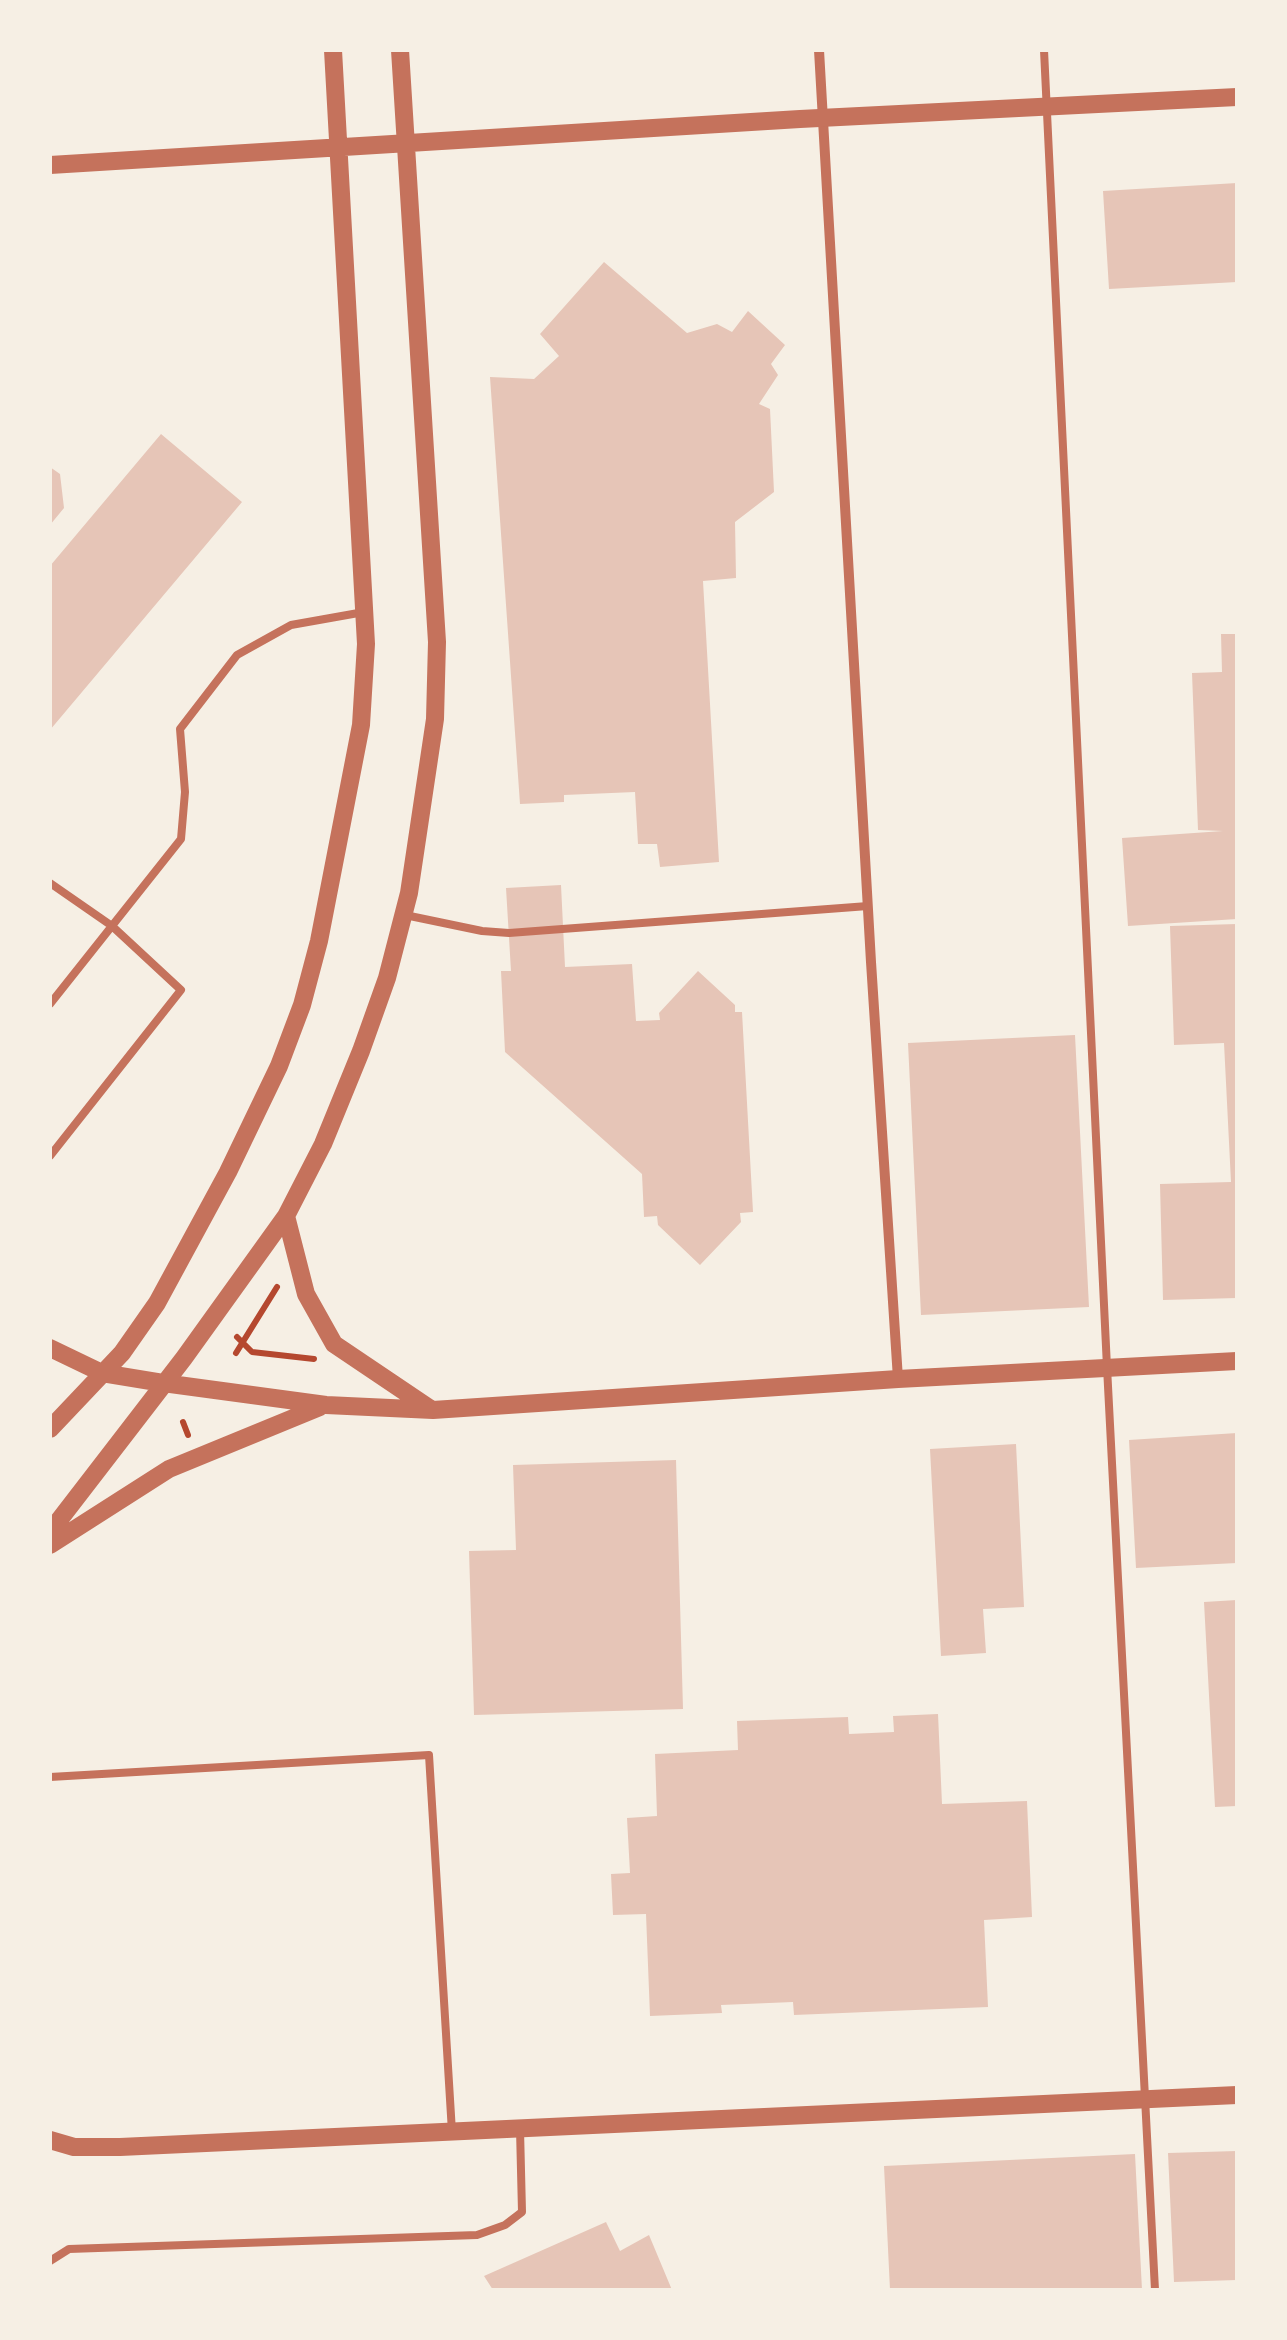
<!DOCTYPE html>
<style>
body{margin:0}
#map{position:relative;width:1287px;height:2340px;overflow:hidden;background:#f6efe4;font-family:Manrope,sans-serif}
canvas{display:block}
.frame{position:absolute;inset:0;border:52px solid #f6efe4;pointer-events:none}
</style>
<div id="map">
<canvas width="1287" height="2340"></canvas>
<div class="frame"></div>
</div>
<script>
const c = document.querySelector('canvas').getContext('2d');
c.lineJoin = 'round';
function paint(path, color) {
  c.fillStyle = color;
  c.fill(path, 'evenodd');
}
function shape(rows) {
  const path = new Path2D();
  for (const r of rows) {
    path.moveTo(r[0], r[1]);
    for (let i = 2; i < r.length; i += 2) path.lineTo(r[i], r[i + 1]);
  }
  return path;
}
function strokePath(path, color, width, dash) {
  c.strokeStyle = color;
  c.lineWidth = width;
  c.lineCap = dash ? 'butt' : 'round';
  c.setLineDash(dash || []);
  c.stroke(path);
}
paint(shape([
 [1237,183,1237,282,1109,289,1103,191],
 [604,262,687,333,717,324,732,332,748,311,785,345,771,364,778,375,759,404,770,409,774,492,735,522,736,578,703,581,719,862,660,867,657,844,638,844,635,792,564,795,564,802,520,804,490,377,534,379,559,356,540,334],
 [161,434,242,502,50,730,50,566],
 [50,467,60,474,64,508,50,525],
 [1221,634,1237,634,1237,919,1128,926,1122,838,1223,831,1198,830,1192,673,1222,672],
 [561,885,565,967,632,964,636,1021,660,1020,659,1013,698,971,735,1005,735,1012,742,1012,753,1212,740,1213,741,1222,700,1265,658,1225,657,1216,644,1217,642,1174,505,1052,501,971,511,971,506,888],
 [1237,924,1237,1298,1163,1300,1160,1184,1231,1182,1224,1043,1174,1045,1170,926],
 [1075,1035,1089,1307,921,1315,908,1043],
 [1237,1433,1237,1563,1136,1568,1129,1440],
 [1016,1444,1024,1607,983,1609,986,1653,941,1656,930,1449],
 [676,1460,683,1709,474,1715,469,1551,516,1550,513,1465],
 [1237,1600,1237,1806,1215,1807,1204,1602],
 [938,1714,942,1804,1027,1801,1032,1917,984,1920,988,2007,794,2015,793,2002,721,2005,722,2013,650,2016,646,1914,613,1915,611,1874,630,1873,627,1818,657,1816,655,1754,738,1750,737,1721,848,1717,849,1734,894,1732,893,1716],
 [1237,2151,1237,2280,1174,2282,1168,2153],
 [1135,2154,1142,2290,890,2290,884,2166],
 [606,2222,620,2251,649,2235,672,2290,493,2290,484,2276]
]), '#e6c5b7');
strokePath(shape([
 [237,1337,252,1352,314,1359],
 [236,1353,277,1287],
 [183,1422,188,1435]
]), '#b5482f', 6);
strokePath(shape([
 [1044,50,1107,1367,1155,2290],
 [50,883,112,926,181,990,50,1156],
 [405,915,482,931,509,933,868,906],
 [50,1004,181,839,185,792,180,729,237,655,291,625,364,612],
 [50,1777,429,1755,452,2132],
 [50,2261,69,2249,477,2235,505,2225,522,2212,520,2129]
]), '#c5725c', 8);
strokePath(shape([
 [819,50,871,962,898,1379]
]), '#c5725c', 10);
strokePath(shape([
 [50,165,800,119,1237,97],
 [286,1216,306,1294,334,1344,432,1410],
 [50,1348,102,1373,163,1383,326,1405,433,1410,898,1379,1237,1361],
 [50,1429,122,1353,157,1303,228,1172,279,1066,302,1005,319,941,361,725,366,644,333,50],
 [50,1532,184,1358,286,1216,323,1144,361,1051,387,978,409,893,435,719,437,642,400,50],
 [50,1545,169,1469,320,1407],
 [50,2140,74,2147,120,2147,1237,2095]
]), '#c5725c', 18);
</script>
